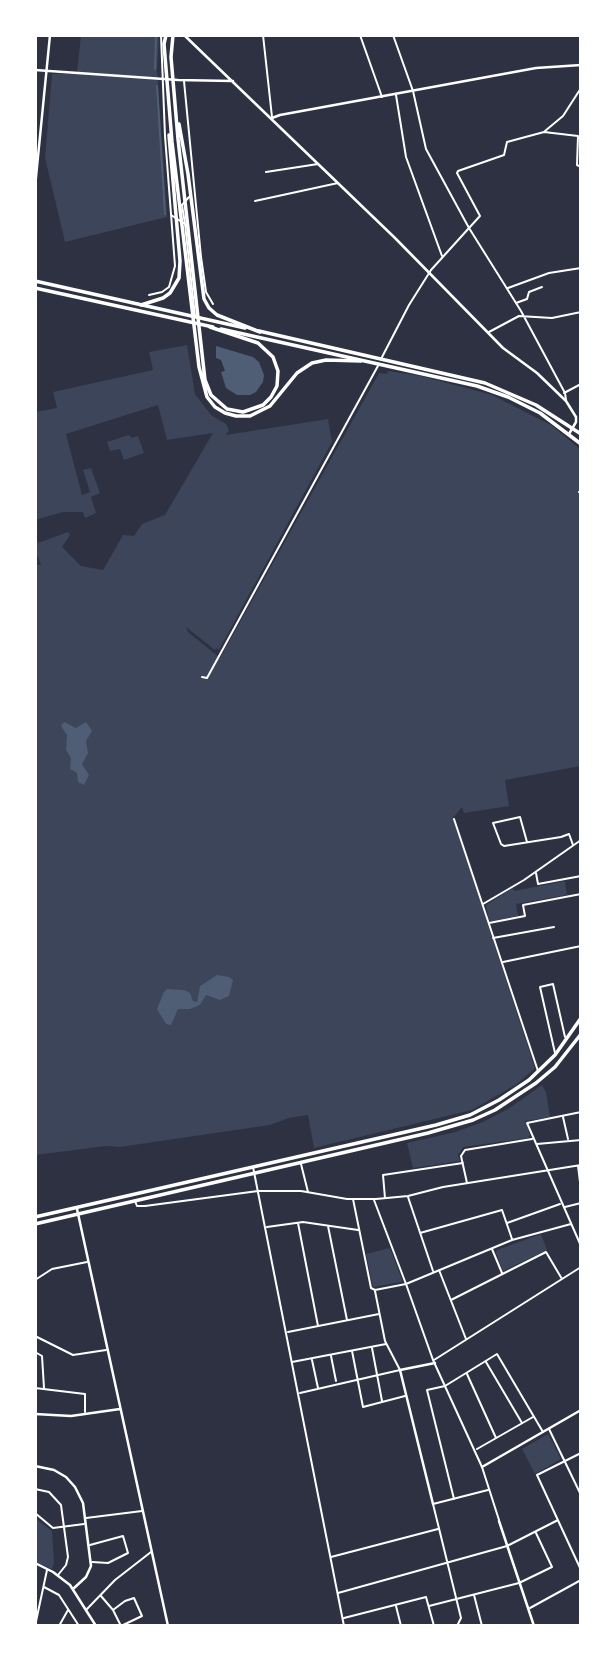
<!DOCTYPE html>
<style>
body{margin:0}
#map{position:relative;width:616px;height:1661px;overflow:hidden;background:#2d3142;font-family:"Source Sans 3",sans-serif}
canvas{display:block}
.frame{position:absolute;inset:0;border:37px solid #fff;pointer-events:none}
</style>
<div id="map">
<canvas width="616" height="1661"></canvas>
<div class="frame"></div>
</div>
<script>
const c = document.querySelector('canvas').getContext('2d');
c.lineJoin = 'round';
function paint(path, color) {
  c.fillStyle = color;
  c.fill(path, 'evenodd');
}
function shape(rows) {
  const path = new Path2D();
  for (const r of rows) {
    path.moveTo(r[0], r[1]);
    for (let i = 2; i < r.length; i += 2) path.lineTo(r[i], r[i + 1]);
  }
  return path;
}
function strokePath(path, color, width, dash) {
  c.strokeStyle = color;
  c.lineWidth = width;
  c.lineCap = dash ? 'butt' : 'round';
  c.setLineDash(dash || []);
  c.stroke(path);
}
paint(shape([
 [81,35,159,35,157,71,167,217,65,242,45,158,52,74,77,73],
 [187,345,195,394,211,415,226,424,229,430,226,435,328,419,332,442,219,650,216,648,215,650,186,627,188,632,220,658,379,373,387,374,388,371,421,376,492,395,551,425,581,450,581,766,505,780,509,806,464,813,462,807,453,818,535,1068,517,1084,472,1110,314,1148,308,1115,289,1118,270,1125,120,1147,106,1146,35,1155,35,566,41,564,35,551,35,534,38,543,68,532,70,535,62,547,81,566,103,570,123,535,134,536,142,524,165,515,213,433,167,440,158,405,66,434,82,495,90,492,83,470,91,468,100,493,91,497,96,513,85,518,83,512,63,512,35,520,35,412,57,408,53,392,153,370,149,352],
 [129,435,132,438,138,436,144,453,124,460,120,449,110,451,107,442],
 [565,881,567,895,516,904,518,916,492,921,489,920,486,905,513,888,514,891],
 [542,1085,546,1092,550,1117,525,1121,530,1135,528,1138,463,1147,458,1155,460,1161,413,1168,407,1143,455,1132,483,1122,508,1109],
 [541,1234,547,1250,503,1271,496,1253,497,1250],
 [390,1248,402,1280,401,1282,373,1287,366,1254],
 [548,1434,561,1459,535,1474,522,1449],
 [35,1518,52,1531,54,1563,52,1569,35,1562]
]), '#3c4559');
paint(shape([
 [216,346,253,357,259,362,264,375,263,382,256,392,250,395,237,395,226,388,221,372,225,371,221,360,216,358],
 [64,722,76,728,86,722,92,731,86,741,88,753,82,764,89,775,84,785,78,782,77,773,70,769,71,758,66,750,67,735,61,726],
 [217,975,229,977,233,980,229,996,220,1000,206,995,200,1005,190,1009,178,1009,171,1025,166,1024,157,1009,164,992,167,989,184,990,190,993,193,1001,197,1002,200,986]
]), '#4f5d75');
strokePath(shape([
 [155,69,156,35],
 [157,86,165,214]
]), '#4f5d75', 2);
strokePath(shape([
 [263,35,272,117],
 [360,35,382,97],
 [184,81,201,257,206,292,213,304],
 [396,95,406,157,442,256],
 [545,131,563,116,581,88],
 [266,172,318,164],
 [255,201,338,183],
 [171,215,185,224,195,316],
 [185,224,182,205,189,197],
 [508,288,549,273,581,268],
 [149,295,162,292,169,287,175,266,165,136,161,35],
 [516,303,527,299,529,292,542,287],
 [489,332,519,316,552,318,581,312],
 [381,359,409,305,431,270,469,228,426,149,413,91,393,35],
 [564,393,581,384],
 [566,400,565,393,521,311,469,228,480,216,457,173,458,171,504,155,507,142,544,132,578,136,577,165,581,167],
 [579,492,581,491],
 [202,677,207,678,379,364],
 [454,819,538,1071],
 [527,842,520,817,493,823,501,844,504,846,561,837,569,834,573,845],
 [536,873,538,884,581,876],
 [483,904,524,880,581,840],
 [489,923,525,916,523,905,581,894],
 [493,938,554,927],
 [503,962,581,946],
 [555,1053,540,987,553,984,565,1037],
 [581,1112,527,1123,581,1246],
 [563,1117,568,1139],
 [537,1144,581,1140],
 [301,1164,308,1192],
 [578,1166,581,1190],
 [253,1167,344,1626],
 [467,1183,461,1156,465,1150,532,1139],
 [408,1197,433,1271],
 [385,1198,383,1175,463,1163],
 [353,1199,371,1288,375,1290,406,1284,374,1200],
 [135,1201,137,1206,145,1206,258,1191,301,1191,347,1199,376,1199,408,1196,443,1187,581,1165],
 [565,1207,581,1203],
 [298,1223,318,1326],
 [507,1223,560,1204],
 [328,1226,347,1320],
 [267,1227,303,1222,358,1230],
 [420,1233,502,1210,512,1239],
 [492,1249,502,1273],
 [439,1270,466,1339],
 [35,1280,52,1269,87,1262],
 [451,1300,546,1252,562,1279],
 [288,1332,379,1314],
 [35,1336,73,1355,106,1350],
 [372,1348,382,1401],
 [352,1351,363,1407,405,1396],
 [35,1352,42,1356,44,1388],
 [331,1356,336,1381],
 [312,1360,318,1388],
 [434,1360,581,1267],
 [292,1362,386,1344],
 [486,1362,522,1423],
 [467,1374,496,1438],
 [35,1388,85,1394,85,1412],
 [300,1393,400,1370,385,1341,375,1291],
 [549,1429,581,1495],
 [477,1449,533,1417],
 [581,1453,537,1475,581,1570],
 [35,1489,49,1492,61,1505,68,1557,66,1565,58,1575],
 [454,1499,427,1390,445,1386,497,1354,543,1432],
 [35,1513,53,1528,84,1524],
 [86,1518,142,1511],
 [499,1520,482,1467,433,1360,406,1284,512,1240,571,1224],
 [90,1545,123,1536,128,1553,108,1563,92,1562],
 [331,1557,438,1529],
 [44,1587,59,1595,79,1626],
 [338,1593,507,1546,558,1520],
 [474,1595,482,1626],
 [101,1596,113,1610,121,1626],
 [396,1606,401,1626],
 [429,1606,519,1583,552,1567,536,1533],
 [530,1608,581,1580],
 [87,1609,115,1580,151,1552],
 [113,1610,125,1601,134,1598,142,1616,121,1626],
 [344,1618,426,1597,434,1626],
 [35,1626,47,1570],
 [59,1626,68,1610],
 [457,1626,461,1618,433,1504,488,1490]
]), '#fff', 2);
strokePath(shape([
 [184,35,395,238,503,348,537,373,566,401,576,417,576,422,569,434],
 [35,70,178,80,233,81],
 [272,118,280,115,536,68,581,65],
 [35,187,50,35],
 [77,1209,168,1626],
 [35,1414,71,1416,120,1409],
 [35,1466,54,1470,66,1477,75,1487,83,1503,91,1566,86,1577,73,1589],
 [482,1467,581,1410],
 [433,1504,400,1370,435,1363],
 [499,1521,534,1626],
 [35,1563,53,1572,70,1585,96,1626]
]), '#fff', 2.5);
strokePath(shape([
 [35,281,245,328],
 [35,288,213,327],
 [221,329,477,386,508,397,540,413,581,444],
 [259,331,485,383,536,405,581,434],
 [35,1217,436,1125,470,1115,499,1100,529,1080,555,1055,581,1018],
 [35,1224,428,1133,473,1120,495,1110,536,1083,555,1067,581,1034]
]), '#fff', 3.5);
strokePath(shape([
 [166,35,164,44,172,142,199,367,207,397,215,407,225,413,236,416,250,416,270,406,297,373,312,363,326,360,361,361],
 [173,35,171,57,178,139,205,380,211,395,227,409,243,412,263,405,271,397,277,386,278,371,273,357,258,343,210,327],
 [179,124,188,174,204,299,209,308,217,315,260,332],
 [141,305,163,298,170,293,179,278,180,261,169,135]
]), '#fff', 3.5);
</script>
